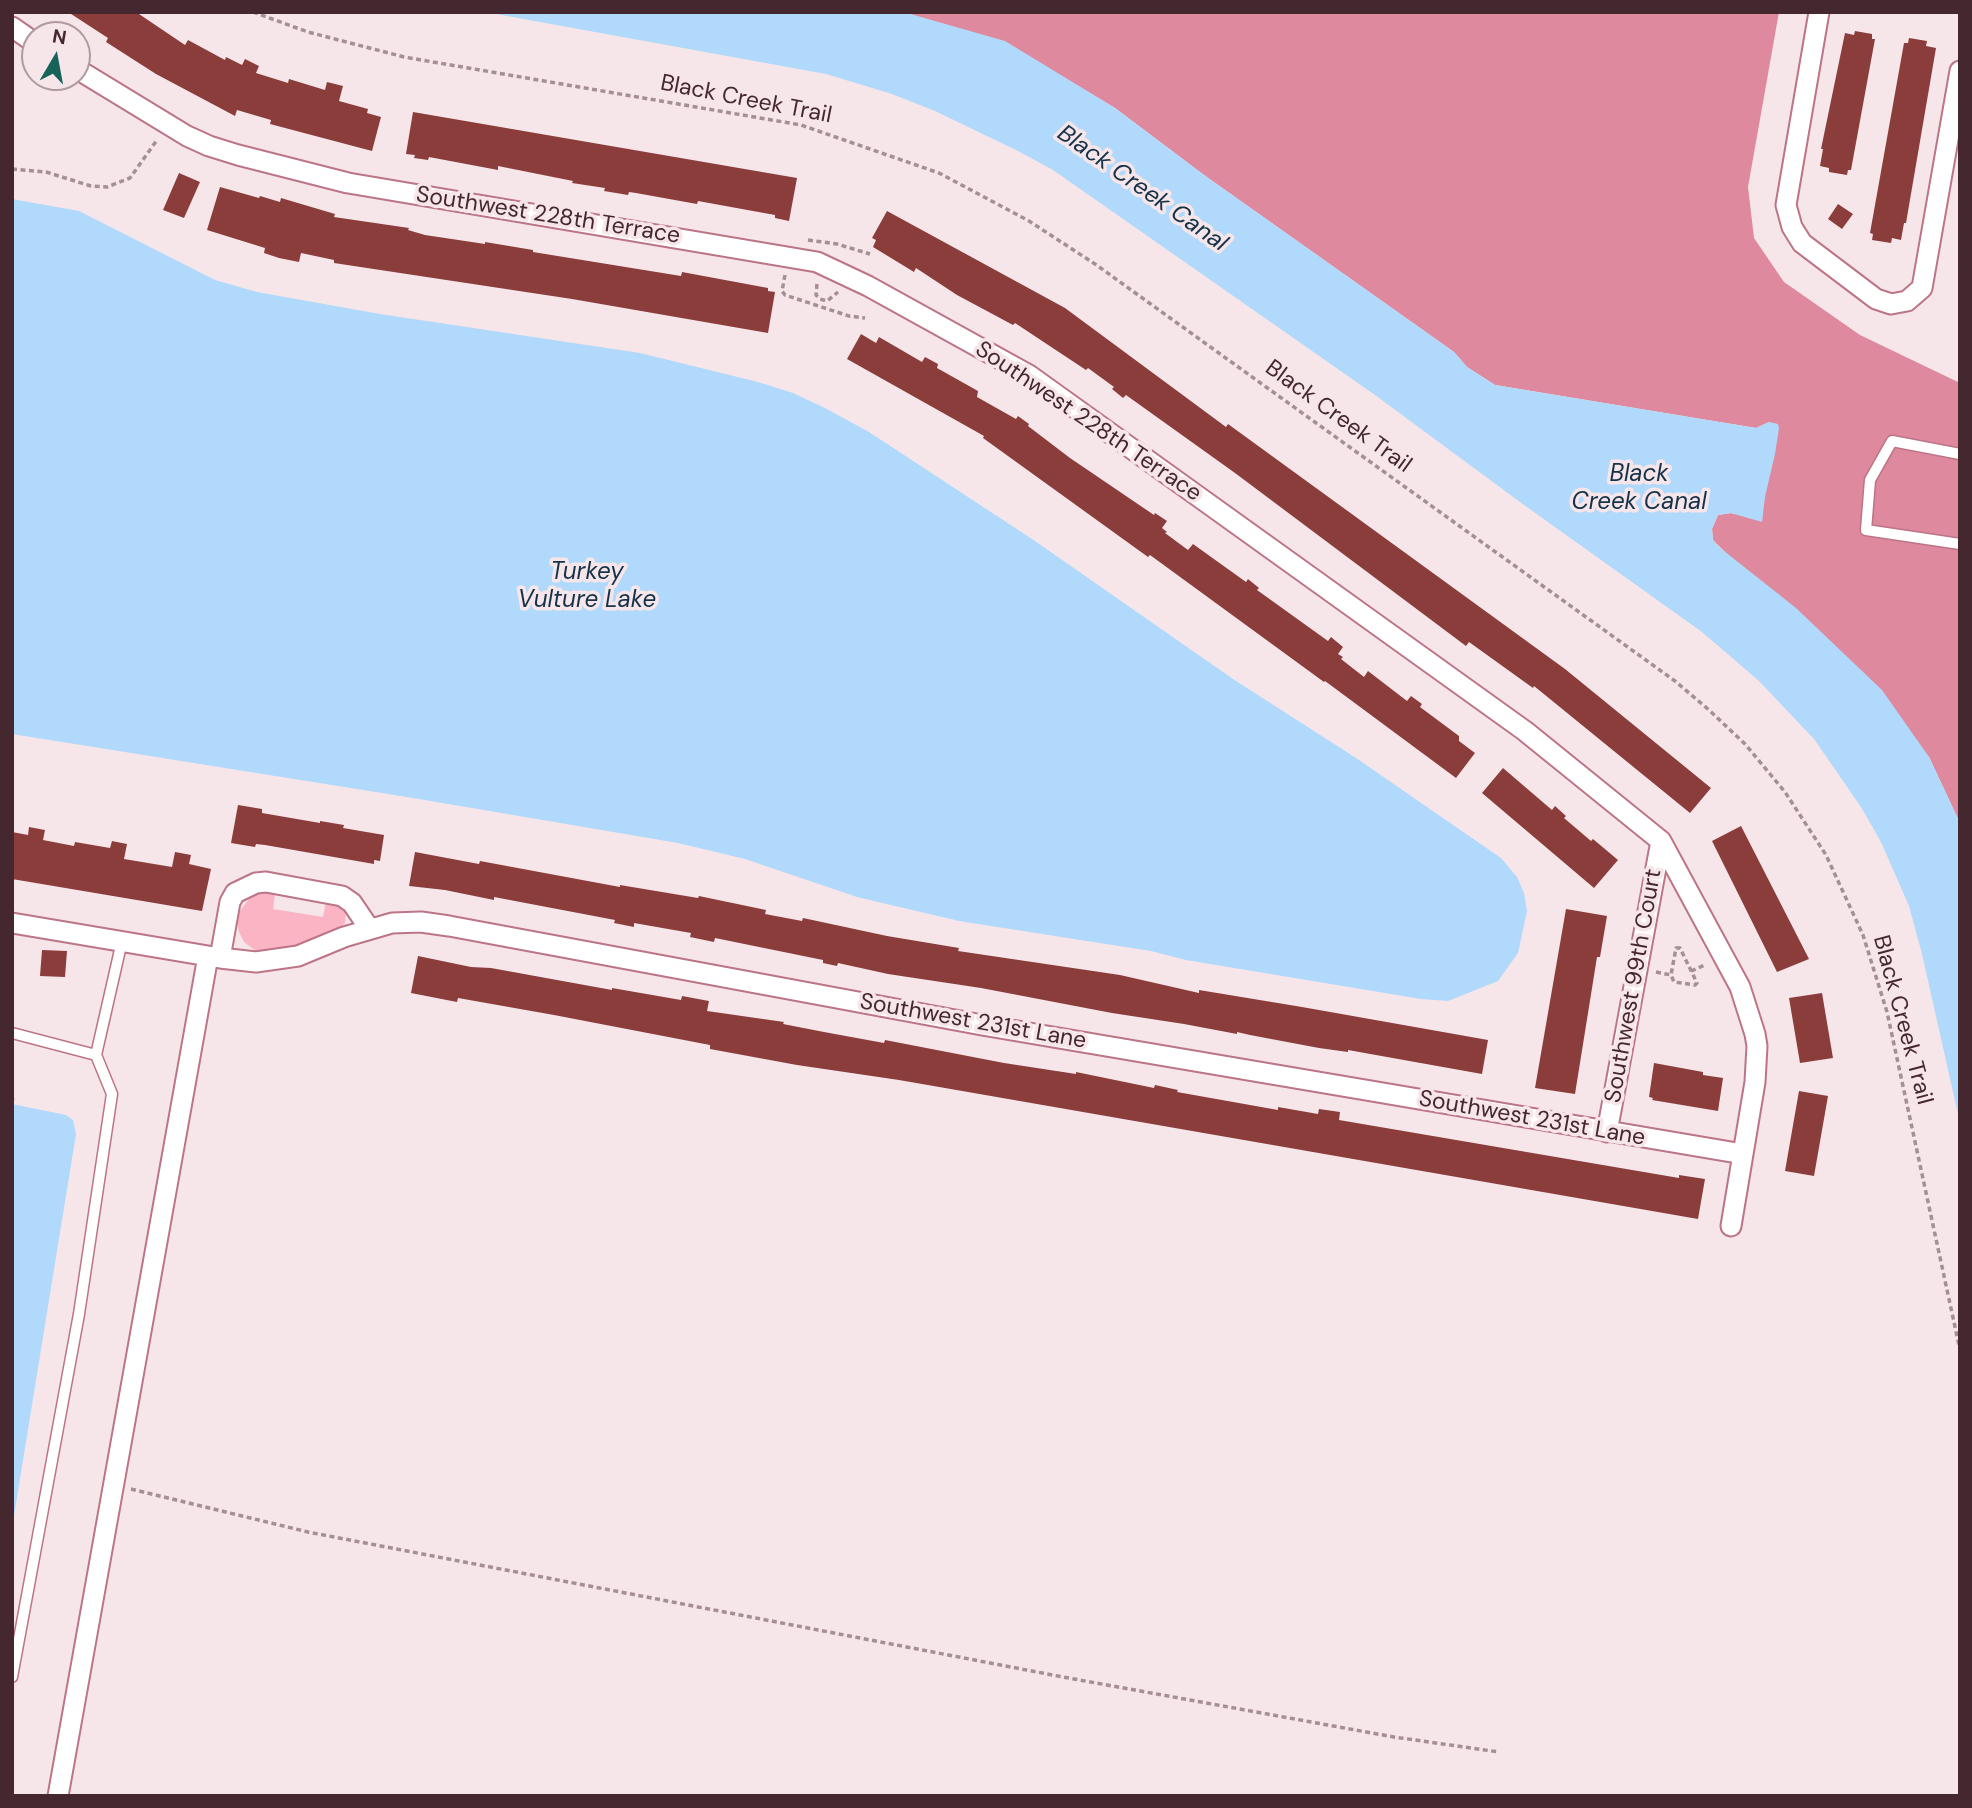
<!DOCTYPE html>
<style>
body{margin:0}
#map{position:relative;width:1972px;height:1808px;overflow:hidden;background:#f6e6e9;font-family:"DM Sans",sans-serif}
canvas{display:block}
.frame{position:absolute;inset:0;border:14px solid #45282f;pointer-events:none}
.north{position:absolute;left:21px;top:21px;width:70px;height:70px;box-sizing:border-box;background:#f6e6e9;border:2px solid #af9a9f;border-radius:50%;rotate:10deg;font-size:19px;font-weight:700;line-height:28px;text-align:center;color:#45282f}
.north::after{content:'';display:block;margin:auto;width:24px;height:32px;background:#17635a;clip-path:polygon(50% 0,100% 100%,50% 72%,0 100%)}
</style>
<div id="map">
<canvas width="1972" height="1808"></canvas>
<div class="frame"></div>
<div class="north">N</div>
</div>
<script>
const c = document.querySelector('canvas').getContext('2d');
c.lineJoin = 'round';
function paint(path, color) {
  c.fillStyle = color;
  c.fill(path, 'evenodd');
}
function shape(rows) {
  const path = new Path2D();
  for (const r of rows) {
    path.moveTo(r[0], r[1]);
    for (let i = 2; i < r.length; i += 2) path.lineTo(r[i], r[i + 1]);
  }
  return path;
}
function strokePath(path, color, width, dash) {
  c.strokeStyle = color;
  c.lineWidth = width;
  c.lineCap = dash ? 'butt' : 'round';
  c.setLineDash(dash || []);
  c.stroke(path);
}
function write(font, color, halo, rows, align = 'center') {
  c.font = font + ' "DM Sans",sans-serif';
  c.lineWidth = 7;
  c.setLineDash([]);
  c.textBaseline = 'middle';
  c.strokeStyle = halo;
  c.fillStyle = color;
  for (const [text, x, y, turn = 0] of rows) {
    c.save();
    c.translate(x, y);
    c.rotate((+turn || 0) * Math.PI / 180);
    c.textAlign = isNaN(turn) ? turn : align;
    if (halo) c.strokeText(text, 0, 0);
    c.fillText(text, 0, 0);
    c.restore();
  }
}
paint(shape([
 [267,893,275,894,273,909,323,917,326,902,335,905,346,912,345,923,341,927,309,942,285,949,265,952,253,949,244,942,239,932,237,922,239,912,249,899,258,894]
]), '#fab4c4');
paint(shape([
 [903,12,1779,12,1748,187,1754,238,1784,282,1860,335,1960,383,1960,823,1929,757,1713,540,1712,529,1718,515,1731,513,1762,521,1769,422,1756,428,1495,385,1467,367,1454,352,1204,175,1115,108,1005,42]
]), '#de899e');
paint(shape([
 [485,12,903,12,1005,41,1115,108,1204,175,1454,352,1467,367,1495,385,1756,428,1769,422,1778,424,1779,428,1775,454,1765,497,1762,522,1731,513,1718,515,1712,529,1713,540,1719,547,1796,608,1882,690,1929,757,1960,823,1960,1123,1922,954,1909,906,1881,842,1861,807,1814,739,1759,681,1702,632,1524,505,1375,395,1053,170,1018,151,935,111,892,94,826,74],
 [12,199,79,211,215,280,257,292,380,314,640,353,758,382,793,393,825,408,869,432,1035,541,1233,679,1356,758,1501,858,1517,877,1524,893,1527,911,1518,953,1498,981,1448,1001,1421,999,1186,960,1151,951,959,921,857,897,745,859,678,843,407,797,12,734],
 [12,1104,66,1115,73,1120,76,1134,12,1528]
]), '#b1d9fb');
paint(shape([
 [68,12,136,12,185,45,188,40,225,60,226,57,242,65,245,59,259,66,256,73,288,83,289,79,325,90,327,82,343,86,339,101,368,109,367,113,381,117,372,151,270,124,271,120,237,110,235,116,156,74,106,42,108,38],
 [1855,31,1872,34,1872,39,1875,39,1851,170,1848,170,1847,175,1829,172,1829,168,1820,166,1823,149,1821,149,1845,33,1854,35],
 [1909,38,1927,41,1926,46,1936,48,1906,223,1904,223,1901,240,1892,238,1891,243,1872,240,1873,234,1870,233,1904,43,1908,43],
 [413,112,797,178,789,221,775,218,775,215,698,201,697,204,636,193,629,192,628,195,604,191,605,188,572,183,573,181,498,166,498,170,429,157,428,160,414,158,415,155,406,154],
 [179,173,200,182,184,218,163,210],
 [220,187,259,198,260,196,280,202,281,198,335,214,334,217,409,228,408,230,425,235,485,244,485,242,533,250,533,252,681,276,682,272,768,288,768,291,775,292,768,333,572,299,334,263,334,260,301,253,299,262,279,258,264,253,265,248,207,230],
 [1838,204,1853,214,1842,229,1828,219],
 [887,211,1065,308,1226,427,1228,424,1565,669,1711,788,1690,813,1534,686,1533,688,1469,642,1466,646,1235,473,1126,395,1123,398,1112,389,1114,387,1088,368,1086,370,1015,323,1013,325,957,295,916,268,914,272,873,247,876,240,872,238],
 [861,334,876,343,879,337,922,362,925,357,938,364,937,368,978,391,977,397,1016,419,1018,416,1029,424,1028,426,1070,458,1154,515,1155,513,1167,521,1162,528,1167,532,1165,533,1188,550,1193,544,1246,582,1248,579,1259,588,1257,590,1328,641,1331,637,1343,647,1338,654,1343,657,1341,659,1364,677,1368,671,1407,701,1411,696,1422,704,1420,707,1459,736,1459,741,1475,753,1456,778,1325,681,1324,682,1150,555,1148,557,983,438,984,436,847,359],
 [1503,768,1552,810,1555,806,1566,816,1564,818,1591,841,1593,839,1618,860,1594,888,1482,793],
 [238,805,262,809,262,813,320,823,320,821,344,825,343,828,384,835,380,861,374,860,374,864,265,845,256,844,255,847,231,843],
 [1741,826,1809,959,1777,972,1712,841],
 [29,827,45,830,43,840,74,846,75,842,110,848,112,841,127,844,124,859,172,867,175,852,191,855,189,864,211,869,202,911,12,879,12,832,28,835],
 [415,852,479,864,480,861,620,887,620,885,698,898,699,896,766,910,765,914,802,921,803,918,887,936,959,948,958,951,1120,975,1199,993,1199,990,1302,1007,1488,1040,1482,1074,1348,1050,1348,1052,1319,1048,1250,1035,1237,1032,1237,1034,1184,1024,1112,1013,981,988,888,974,838,963,837,966,823,963,823,960,715,938,714,942,690,937,691,933,634,923,634,927,614,923,615,920,494,897,494,900,445,890,409,886],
 [1566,909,1607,916,1600,957,1597,957,1575,1094,1535,1088],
 [42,950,67,951,65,977,40,976],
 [418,956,471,967,491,968,612,990,612,988,681,1000,682,996,709,1001,707,1011,784,1022,783,1024,824,1032,884,1043,885,1040,1004,1063,1076,1074,1076,1072,1154,1088,1155,1085,1178,1090,1177,1092,1278,1110,1278,1107,1318,1114,1319,1109,1340,1112,1339,1120,1380,1127,1679,1178,1679,1175,1705,1179,1698,1219,899,1080,797,1065,710,1049,710,1045,554,1015,458,998,457,1002,411,993],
 [1822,993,1833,1058,1800,1063,1789,998],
 [1654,1063,1703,1072,1703,1075,1723,1078,1718,1111,1652,1100,1653,1098,1649,1097],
 [1799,1091,1828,1096,1814,1176,1785,1171]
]), '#8b3d3b');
const lane = shape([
 [1960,454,1892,441,1870,480,1866,530,1960,544],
 [12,1033,96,1055],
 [12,1677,79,1314,112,1094,96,1055,122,941]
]);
const street = shape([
 [1819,12,1786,205,1792,227,1802,243,1876,299,1891,304,1907,301,1922,288,1960,71],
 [12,27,35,43],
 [77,69,187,136,209,146,238,155,348,183,817,262,868,286,1029,375,1525,731,1661,841,1740,987,1755,1034,1757,1046,1755,1082,1731,1226],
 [12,923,220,958,256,962,298,956,344,937,392,923,421,922,449,926,982,1025,1743,1154],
 [220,958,230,902,235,893,256,883,266,882,342,896,352,903,369,928],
 [1607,1132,1661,841],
 [58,1796,208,956]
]);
strokePath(lane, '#bc7586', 13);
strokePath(street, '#bc7586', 23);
strokePath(shape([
 [253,12,308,32,404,57,801,125,939,173,1029,221,1095,264,1675,681,1709,710,1745,744,1785,792,1826,855,1863,935,1887,1012,1960,1350],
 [12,169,46,172,91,186,107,187,130,178,157,140],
 [808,240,837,244,870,254],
 [785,275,782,291,785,295,849,316,865,318],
 [817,284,816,295,820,299,827,301,838,292],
 [1691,971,1705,965],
 [1656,972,1671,975,1676,948,1680,948,1697,983,1695,985,1674,982,1671,975],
 [12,1103,13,1097],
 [131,1489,308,1532,1063,1677,1394,1737,1499,1752]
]), '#a58f94', 3.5, [5, 3.5]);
strokePath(lane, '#fff', 10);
strokePath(street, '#fff', 19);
write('23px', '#45282f', '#f6e6e9', [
 ["Black Creek Trail",746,100,11],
 ["Southwest 228th Terrace",548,216,9],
 ["Black Creek Trail",1338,417,36],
 ["Southwest 228th Terrace",1088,422,34],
 ["Southwest 99th Court",1634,986,-80],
 ["Black Creek Trail",1902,1020,75],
 ["Southwest 231st Lane",973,1022,10],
 ["Southwest 231st Lane",1532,1119,10]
]);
write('italic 24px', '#143249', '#f6e6e9', [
 ["Black Creek Canal",1142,189,35],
 ["Black",1639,475],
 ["Creek Canal",1639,503],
 ["Turkey",587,573],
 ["Vulture Lake",587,601]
]);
</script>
